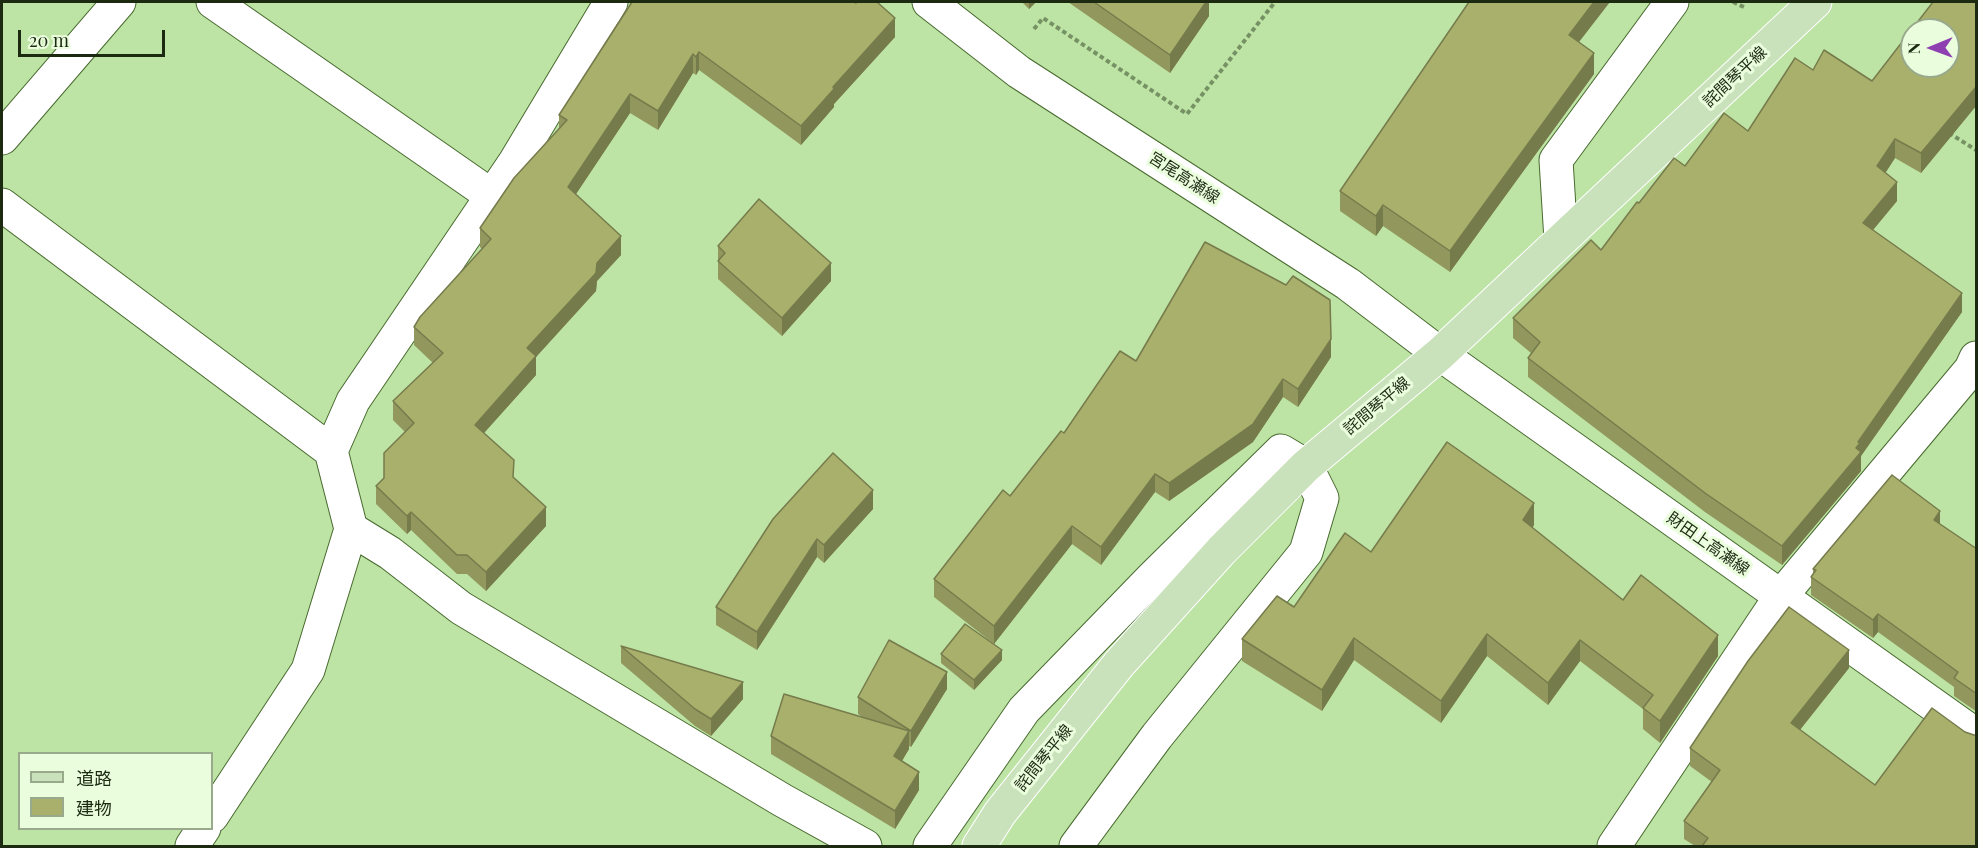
<!DOCTYPE html>
<meta charset="utf-8">
<style>
body{margin:0}
#map{position:relative;width:1978px;height:848px;overflow:hidden;background:#bde4a4;font-family:"Playfair Display","Noto Sans JP",serif}
canvas{display:block}
.frame{position:absolute;inset:0;border:3px solid #1c2a12;pointer-events:none}
.legend{position:absolute;left:18px;top:752px;width:195px;height:78px;box-sizing:border-box;background:#eafede;border:2px solid #98a98c;margin:0;padding:8px 10px;list-style:none;font-size:18px;color:#1c2a12}
.legend li{display:flex;align-items:center;gap:12px;height:30px}
.legend b{width:30px;border:2px solid #98a98c}
.north{position:absolute;left:1900px;top:18px;width:60px;height:60px;box-sizing:border-box;background:#eafede;border:2px solid #98a98c;border-radius:50%;rotate:269deg;font-size:16px;font-weight:700;line-height:24px;text-align:center;color:#1c2a12}
.north::after{content:'';display:block;margin:auto;width:21px;height:27px;background:#8e40b0;clip-path:polygon(50% 0,100% 100%,50% 72%,0 100%)}
.scale{position:absolute;left:18px;top:30px;width:147px;height:27px;box-sizing:border-box;border:3px solid #1c2a12;border-top:0;padding-left:8px;font-size:18px;line-height:21px;white-space:nowrap;color:#1c2a12;-webkit-text-stroke:4px #eafede;paint-order:stroke}
</style>
<div id="map">
<canvas width="1978" height="848"></canvas>
<div class="frame"></div>
<ul class="legend">
<li><b style="height:8px;background:#cae2bc"></b>道路</li>
<li><b style="height:16px;background:#a9b06c"></b>建物</li>
</ul>
<div class="north">N</div>
<div class="scale">20 m</div>
</div>
<script>
const c = document.querySelector('canvas').getContext('2d');
c.lineJoin = 'round';
function shape(rows) {
  const path = new Path2D();
  for (const r of rows) {
    path.moveTo(r[0], r[1]);
    for (let i = 2; i < r.length; i += 2) path.lineTo(r[i], r[i + 1]);
  }
  return path;
}
function strokePath(path, color, width, dash) {
  c.strokeStyle = color;
  c.lineWidth = width;
  c.lineCap = dash ? 'butt' : 'round';
  c.setLineDash(dash || []);
  c.stroke(path);
}
function paint(path, color) {
  c.fillStyle = color;
  c.fill(path, 'evenodd');
}
function write(font, color, halo, rows, align = 'center') {
  c.font = font + ' "Playfair Display","Noto Sans JP",serif';
  c.lineWidth = 6;
  c.setLineDash([]);
  c.textBaseline = 'middle';
  c.strokeStyle = halo;
  c.fillStyle = color;
  for (const [text, x, y, turn = 0] of rows) {
    c.save();
    c.translate(x, y);
    c.rotate((+turn || 0) * Math.PI / 180);
    c.textAlign = isNaN(turn) ? turn : align;
    if (halo) c.strokeText(text, 0, 0);
    c.fillText(text, 0, 0);
    c.restore();
  }
}
const street = shape([
 [213,2,492,196],
 [2,138,119,2],
 [2,205,331,451],
 [1561,240,1556,160,1672,2],
 [351,529,390,553,461,608,782,800,865,846],
 [212,816,308,670,351,529,331,451,353,401,515,162,611,2],
 [192,846,204,828],
 [930,846,1024,710,1153,577,1281,451,1306,466,1322,498,1306,552,1157,736,1076,846],
 [1614,846,1781,596,1971,369,1976,358]
]);
const secondary = shape([
 [929,2,1019,72,1348,284,1440,354,1976,735]
]);
const primary = shape([
 [979,846,1000,813,1119,664,1221,551,1306,466,1440,354,1815,2]
]);
strokePath(street, '#486a2f', 35);
strokePath(secondary, '#486a2f', 35);
strokePath(primary, '#fff', 35);
strokePath(shape([
 [1733,2,1746,8],
 [1034,29,1043,18,1187,114,1275,2],
 [1949,133,1976,150]
]), '#769264', 4, [4.5, 3]);
strokePath(street, '#fff', 33);
strokePath(secondary, '#fff', 33);
strokePath(primary, '#cae2bc', 33);
paint(shape([
 [1022,2,1036,2,1029,9],
 [1068,2,1209,2,1209,16,1170,73],
 [1977,2,1977,107,1976,106,1921,173,1895,158,1885,173,1897,201,1873,230,1962,312,1861,456,1861,471,1782,565,1705,512,1528,377,1528,358,1531,353,1513,338,1513,318,1601,250,1639,203,1685,166,1748,131,1813,70,1872,81],
 [618,22,895,37,834,104,834,107,801,145,699,70,696,75,693,73,658,130,630,113,576,194,621,255,597,281,596,291,536,357,536,375,484,433,546,526,486,591,467,574,457,574,411,530,407,534,376,504,376,486,384,478,405,432,393,420,393,401,433,363,414,345,414,327,482,249,480,247,480,228,559,129,559,115],
 [1579,42,1594,74,1450,272,1383,226,1376,236,1340,211,1340,191],
 [718,246,831,281,782,336,718,279],
 [1331,357,1298,407,1283,397,1253,442,1169,501,1155,492,1101,565,1072,544,994,644,934,597,934,579,1010,496,1064,433],
 [873,509,824,563,817,557,757,650,716,625,716,607,773,519],
 [1940,524,1977,549,1977,712,1954,696,1954,687,1878,632,1873,638,1811,595,1811,577,1813,574,1813,569],
 [1534,525,1532,528,1623,600,1718,656,1660,743,1643,729,1643,709,1580,661,1548,705,1487,656,1441,723,1354,660,1322,711,1242,661,1242,639,1294,607,1371,552],
 [621,646,743,699,711,736,695,726,621,663],
 [941,654,1002,660,974,690,941,663],
 [1849,668,1800,730,1875,785,1965,732,1974,735,1977,846,1695,846,1684,839,1684,821,1712,782,1690,766,1690,748],
 [947,689,911,747,909,746,909,749,902,761,919,790,895,829,771,754,771,736,864,718,858,714,858,697]
]), '#91975d');
paint(shape([
 [1029,2,1036,2,1029,9],
 [1206,2,1209,2,1209,16,1170,73,1170,55],
 [1594,2,1610,2,1569,55,1569,35],
 [895,18,895,37,834,104,834,107,801,145,801,126,833,87],
 [699,52,699,70,696,75,696,57],
 [1594,53,1594,74,1450,272,1450,251],
 [693,54,693,73,658,130,658,111],
 [1976,87,1976,106,1921,173,1921,153],
 [630,94,630,113,568,206,568,187],
 [1895,139,1895,158,1877,186,1877,166],
 [1897,182,1897,201,1863,242,1863,223],
 [1383,205,1383,226,1376,236,1376,216],
 [621,236,621,255,597,281,596,291,536,357,536,375,475,443,475,425,527,348,597,263],
 [831,263,831,281,782,336,782,318],
 [1962,293,1962,312,1861,456,1861,471,1782,565,1782,546,1856,448,1858,442],
 [1331,339,1331,357,1298,407,1298,389],
 [1283,379,1283,397,1253,442,1169,501,1169,483],
 [1155,474,1155,492,1101,565,1101,547],
 [873,490,873,509,824,563,824,545],
 [1534,503,1534,525,1523,542,1523,520],
 [546,507,546,526,486,591,486,572],
 [1940,511,1940,529,1934,520],
 [411,512,411,530,407,534,407,516],
 [1072,526,1072,544,994,644,994,626],
 [817,539,817,557,757,650,757,632],
 [1878,614,1878,632,1873,638,1873,620],
 [1487,634,1487,656,1441,723,1441,701],
 [1718,635,1718,656,1660,743,1660,721],
 [1354,638,1354,660,1322,711,1322,690],
 [1580,640,1580,661,1548,705,1548,683],
 [1002,650,1002,660,974,690,974,680],
 [1849,650,1849,668,1791,741,1791,723],
 [947,672,947,689,911,747,911,731],
 [743,682,743,699,711,736,711,719],
 [909,731,909,749,894,774,894,756],
 [919,772,919,790,895,829,895,811]
]), '#767b4c');
const building = shape([
 [632,2,854,2,856,3,857,2,877,2,895,18,833,87,834,89,801,126,699,52,696,57,693,54,658,111,630,94,568,187,621,236,597,263,596,273,527,348,536,356,475,425,514,460,513,477,546,507,486,572,467,555,457,555,411,512,407,516,376,486,384,478,384,453,414,423,393,401,443,353,414,327,420,317,491,239,480,228,514,178,567,120,559,115,632,2],
 [1094,2,1206,2,1170,55,1094,2],
 [1469,2,1594,2,1569,35,1594,53,1450,251,1383,205,1376,216,1340,191,1469,2],
 [1933,2,1977,2,1977,88,1976,87,1921,153,1895,139,1877,166,1897,182,1863,223,1962,293,1858,442,1860,443,1856,448,1861,452,1782,546,1705,493,1528,358,1540,342,1513,318,1591,240,1601,250,1637,202,1639,203,1674,158,1685,166,1724,113,1748,131,1795,58,1813,70,1824,50,1872,81,1933,2],
 [1912,30,1948,30,1948,66,1912,66,1912,30],
 [759,199,831,263,782,318,718,261,725,253,718,246,759,199],
 [1205,242,1286,285,1293,276,1330,300,1331,339,1298,389,1283,379,1253,424,1169,483,1155,474,1101,547,1072,526,994,626,934,579,1003,490,1010,496,1061,431,1064,433,1120,351,1136,361,1205,242],
 [1447,442,1534,503,1523,520,1623,600,1641,575,1718,635,1660,721,1643,708,1653,695,1580,640,1548,683,1487,634,1441,701,1354,638,1322,690,1242,639,1277,596,1294,607,1345,533,1371,552,1447,442],
 [833,453,873,490,824,545,817,539,757,632,716,607,773,519,833,453],
 [1892,475,1940,511,1934,520,1977,549,1977,694,1954,678,1958,672,1878,614,1873,620,1811,577,1816,570,1813,569,1892,475],
 [1789,607,1849,650,1791,723,1875,785,1932,708,1965,732,1974,735,1977,735,1977,846,1702,846,1708,838,1684,821,1720,770,1690,748,1748,661,1789,607],
 [965,624,1002,650,974,680,941,654,965,624],
 [889,640,947,672,911,731,858,697,889,640],
 [621,646,743,682,711,719,695,709,621,646],
 [784,694,909,731,894,756,919,772,895,811,771,736,784,694]
]);
paint(building, '#a9b06c');
strokePath(building, '#767b4c', 1.5);
write('16px', '#1c2a12', '#eafede', [
 ["詫間琴平線",1735,77,-43],
 ["宮尾高瀬線",1184,178,33],
 ["詫間琴平線",1377,406,-40],
 ["財田上高瀬線",1708,544,35],
 ["詫間琴平線",1044,758,-51]
]);
</script>
